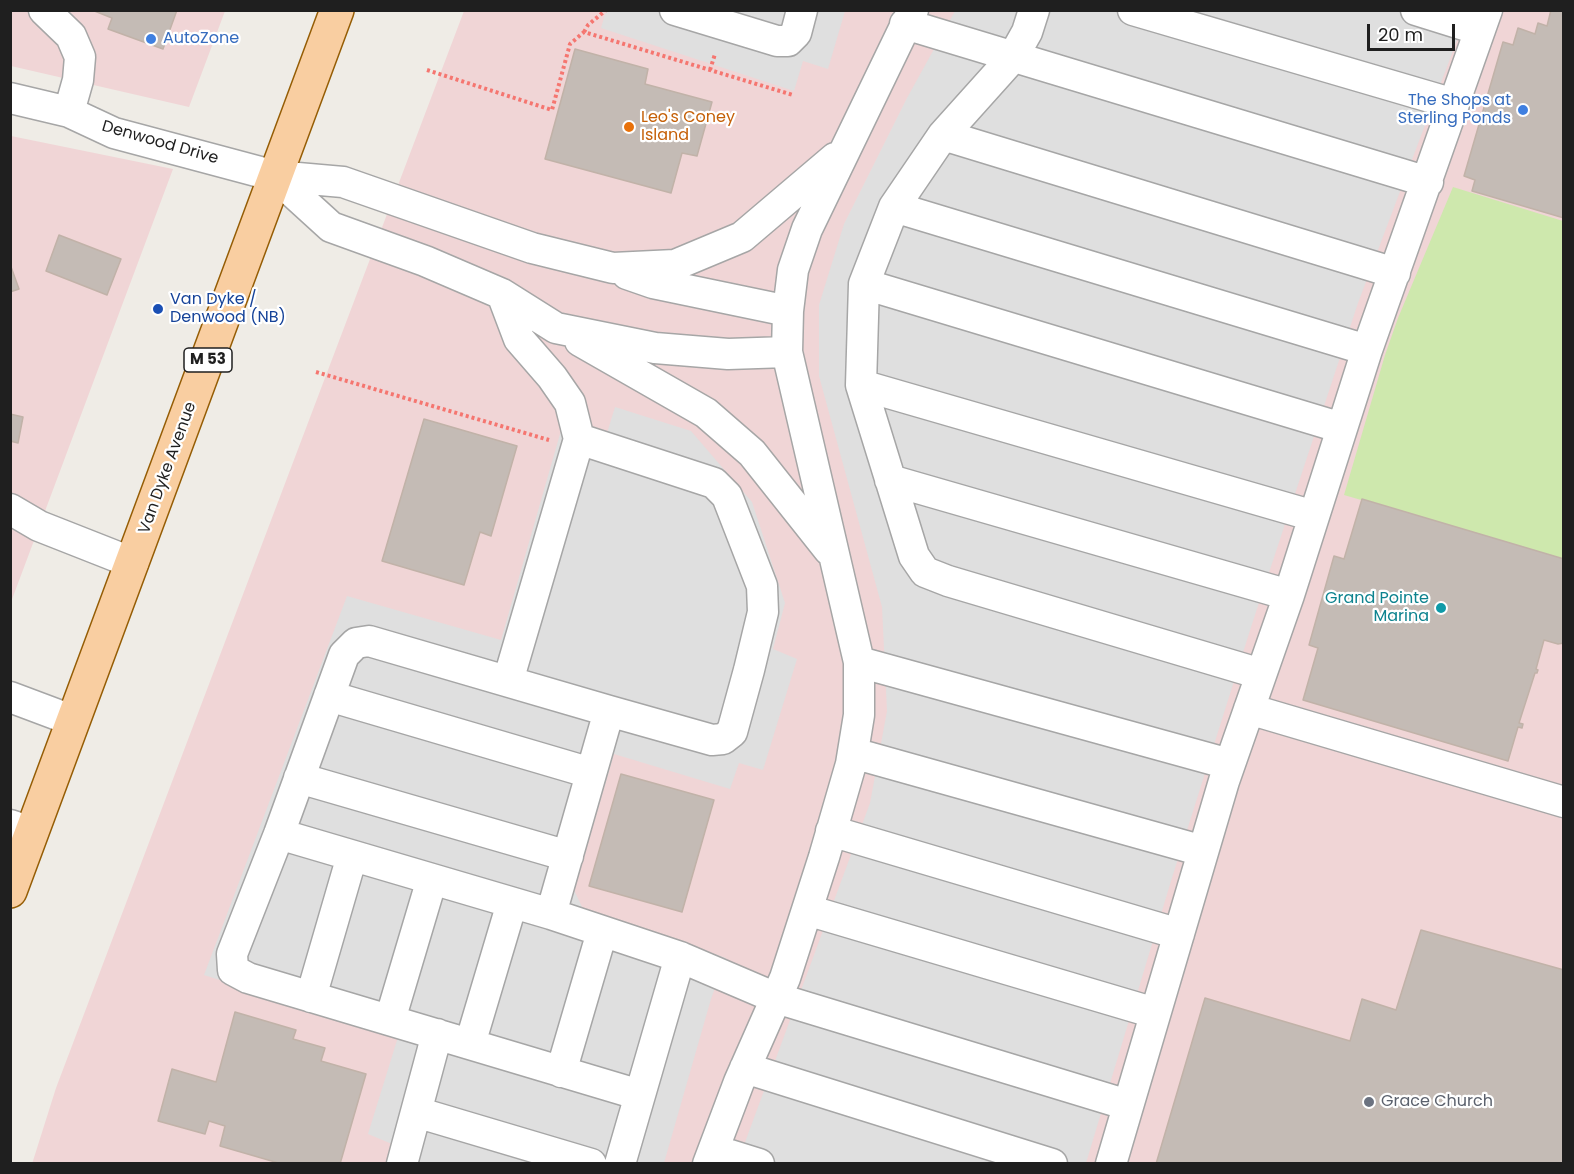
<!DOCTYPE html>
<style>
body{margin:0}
#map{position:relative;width:1574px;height:1174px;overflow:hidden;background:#efece6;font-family:Poppins,sans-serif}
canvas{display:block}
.frame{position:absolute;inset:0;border:12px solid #1f1f1f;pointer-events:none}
.scale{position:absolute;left:1367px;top:24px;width:88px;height:27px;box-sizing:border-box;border:3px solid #1f1f1f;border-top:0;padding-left:8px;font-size:18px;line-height:21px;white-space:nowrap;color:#1f1f1f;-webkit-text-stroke:4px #fff;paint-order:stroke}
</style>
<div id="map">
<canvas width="1574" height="1174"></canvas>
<div class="frame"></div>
<div class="scale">20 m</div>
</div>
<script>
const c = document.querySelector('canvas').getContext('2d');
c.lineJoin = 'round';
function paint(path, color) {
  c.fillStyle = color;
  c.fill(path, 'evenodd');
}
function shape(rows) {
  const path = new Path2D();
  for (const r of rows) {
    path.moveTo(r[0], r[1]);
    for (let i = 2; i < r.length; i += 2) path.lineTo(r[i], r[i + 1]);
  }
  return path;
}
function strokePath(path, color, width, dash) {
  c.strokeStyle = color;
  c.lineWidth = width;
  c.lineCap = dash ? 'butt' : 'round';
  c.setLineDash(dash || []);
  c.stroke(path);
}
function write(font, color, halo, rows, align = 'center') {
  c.font = font + ' Poppins,sans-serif';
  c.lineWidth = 4.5;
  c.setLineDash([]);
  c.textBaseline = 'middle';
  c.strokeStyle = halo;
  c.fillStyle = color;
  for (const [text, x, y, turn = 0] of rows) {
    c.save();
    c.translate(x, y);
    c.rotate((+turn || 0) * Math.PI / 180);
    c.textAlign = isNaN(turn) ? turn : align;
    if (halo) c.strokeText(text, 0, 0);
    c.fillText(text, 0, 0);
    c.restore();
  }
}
paint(shape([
 [11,11,225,11,189,107,11,66],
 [464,11,1563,11,1563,1163,32,1164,56,1088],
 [11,136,173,169,11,602]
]), '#f0d5d6');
paint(shape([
 [1453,187,1563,221,1563,559,1344,495,1385,355,1398,318]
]), '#cee8ad');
paint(shape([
 [606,11,845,11,828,69,803,61,794,91,601,28],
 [955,11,1468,11,1358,303,1252,624,1171,881,1086,1163,737,1164,870,803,887,711,882,607,819,376,819,305,844,224,907,98],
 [615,407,691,431,752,502,785,603,773,649,797,659,763,770,739,763,730,789,614,754,574,890,584,911,726,958,711,999,664,1163,388,1163,392,1144,368,1134,398,1037,204,975,347,596,501,640,564,420,607,433]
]), '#dfdfdf');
const building = shape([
 [92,10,177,10,163,49,108,29,112,18,92,10],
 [1551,10,1564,10,1564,218,1472,191,1475,180,1464,176,1503,42,1513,45,1518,28,1535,34,1538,23,1547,26,1551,10],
 [575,49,648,69,645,84,712,102,697,156,682,153,671,193,545,159,575,49],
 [59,235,121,259,107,295,46,271,59,235],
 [10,264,19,289,10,292,10,264],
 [10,414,23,417,18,443,10,441,10,414],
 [424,419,517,446,491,536,480,532,464,585,382,561,424,419],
 [1362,499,1564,559,1564,643,1558,644,1544,640,1536,669,1538,670,1537,673,1535,673,1519,723,1523,724,1522,728,1518,727,1508,761,1303,700,1318,648,1309,645,1334,556,1344,559,1362,499],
 [621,774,714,800,682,912,589,886,621,774],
 [1421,930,1564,970,1564,1164,1156,1164,1205,998,1350,1041,1362,999,1396,1010,1421,930],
 [235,1012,296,1030,293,1039,325,1048,321,1061,366,1074,340,1164,282,1164,220,1146,225,1126,209,1121,205,1134,158,1121,172,1069,216,1082,235,1012]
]);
paint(building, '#c4bbb5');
strokePath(building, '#c1b2a8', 1.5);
const minor = shape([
 [44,10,71,36,80,57,78,80,69,112],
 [675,10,777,41,788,41,796,33,802,10],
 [1034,10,1027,32,1013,57,943,135,894,207,864,284,861,385,914,556,925,572,948,581,1261,674],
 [1133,10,1454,104],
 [1416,10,1480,30],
 [905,24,1428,182],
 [10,98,69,112,114,133,275,176,343,182,532,248,613,268,675,265,742,237,835,158],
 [943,135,1395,273],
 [275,176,331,227,425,261,502,294,556,328,655,348,728,354,787,352],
 [894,207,1367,350],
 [627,274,653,283,788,311],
 [864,284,1342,428],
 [502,294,519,339,552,377,570,403,579,439],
 [580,341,706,413,752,453,829,550],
 [861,385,1314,516],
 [890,480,1289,595],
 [10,509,39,526,133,563],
 [859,662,1229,764],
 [508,681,579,439,714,483,727,496,762,586,763,612,749,670,732,732,723,739,712,740,609,711,369,641,356,643,344,655,279,834,232,954,233,970,248,978,640,1095],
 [329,696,591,773],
 [10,697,74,721],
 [1249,709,1564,802],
 [853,753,1203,851],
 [299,778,568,856],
 [10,825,32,832],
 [831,831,1179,934],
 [279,834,551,914,680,957,776,998,1128,1105],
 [807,910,1155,1013],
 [551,914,609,711],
 [311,997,352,856],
 [390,1020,432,879],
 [470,1044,512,903],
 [745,1068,1052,1164],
 [561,1072,602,932],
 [416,1112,591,1164],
 [714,1150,759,1164],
 [402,1164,437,1034],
 [620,1164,680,957],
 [708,1164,739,1082,785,978,824,857,851,764,859,715,859,662,787,352,788,311,793,270,807,229,913,10],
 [1111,1164,1224,781,1289,595,1367,350,1487,10]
]);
const major = shape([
 [10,891,337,10]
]);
strokePath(minor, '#a6a6a6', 33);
strokePath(major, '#955d05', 36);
strokePath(shape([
 [584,32,588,25,606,10],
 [427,70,552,110,570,44,584,32,793,95],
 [710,70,715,54],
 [316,372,549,440]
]), '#f57670', 4, [3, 3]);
strokePath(minor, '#fff', 30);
strokePath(major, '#f9cea1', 33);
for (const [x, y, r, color] of [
 [151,39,6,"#3f7fe0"],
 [1523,110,6,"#3f7fe0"],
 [629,127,6,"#e8710a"],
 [158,309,6,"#1a4fb4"],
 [1441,608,6,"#0f9aa8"],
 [1369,1102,6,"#6b7280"]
]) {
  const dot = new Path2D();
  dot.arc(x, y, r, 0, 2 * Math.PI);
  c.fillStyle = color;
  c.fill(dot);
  strokePath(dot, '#fff', 2);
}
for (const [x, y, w] of [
 [208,360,48]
]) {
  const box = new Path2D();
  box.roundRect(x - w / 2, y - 12, w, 24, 4.5);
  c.fillStyle = '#fff';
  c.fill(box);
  strokePath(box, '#1f1f1f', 1.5);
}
write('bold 15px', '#1f1f1f', null, [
 ["M 53",208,360]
]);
write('16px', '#366cbe', '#fff', [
 ["AutoZone",163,39],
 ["The Shops at",1511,101,"right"],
 ["Sterling Ponds",1511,119,"right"]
], 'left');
write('16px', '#c56008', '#fff', [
 ["Leo's Coney",641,118],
 ["Island",641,136]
], 'left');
write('16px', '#1f1f1f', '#fff', [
 ["Denwood Drive",160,143,16],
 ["Van Dyke Avenue",168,468,-70]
]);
write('16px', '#164399', '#fff', [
 ["Van Dyke /",170,300],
 ["Denwood (NB)",170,318]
], 'left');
write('16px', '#0d838f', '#fff', [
 ["Grand Pointe",1429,599],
 ["Marina",1429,617]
], 'right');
write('16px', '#5b616d', '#fff', [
 ["Grace Church",1381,1102]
], 'left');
</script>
